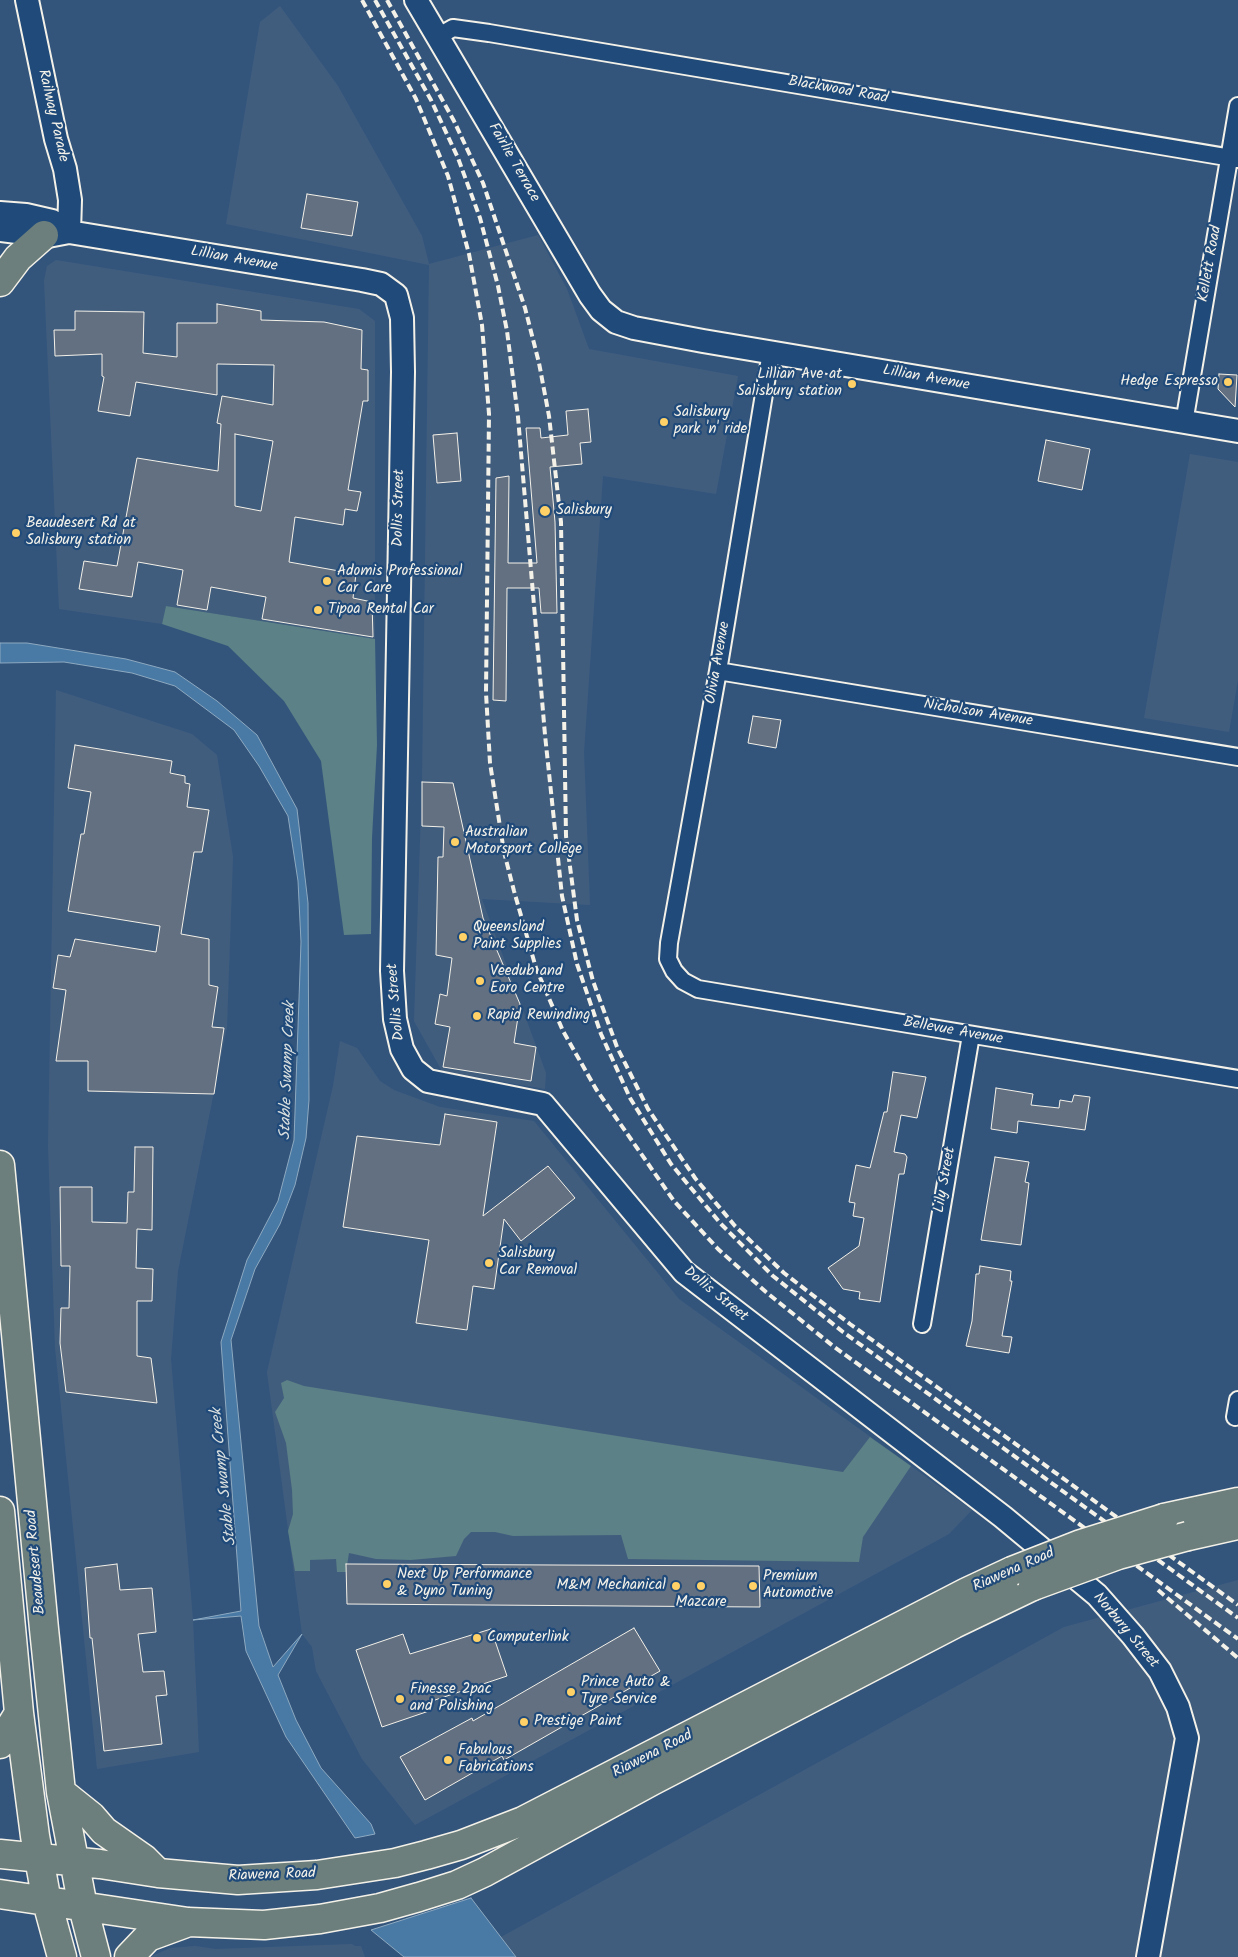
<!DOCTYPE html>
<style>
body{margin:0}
canvas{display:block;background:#33557c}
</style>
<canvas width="1238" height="1957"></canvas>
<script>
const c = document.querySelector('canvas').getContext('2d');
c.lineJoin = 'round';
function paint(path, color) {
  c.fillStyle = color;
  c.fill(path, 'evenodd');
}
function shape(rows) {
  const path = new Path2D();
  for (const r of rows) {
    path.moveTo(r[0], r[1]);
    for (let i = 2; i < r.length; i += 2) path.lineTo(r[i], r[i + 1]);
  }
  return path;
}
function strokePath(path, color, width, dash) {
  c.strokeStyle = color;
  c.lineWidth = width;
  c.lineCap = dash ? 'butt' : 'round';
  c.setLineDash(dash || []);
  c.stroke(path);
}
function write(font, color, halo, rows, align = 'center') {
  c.font = font + ' Kalam,sans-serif';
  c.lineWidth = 4.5;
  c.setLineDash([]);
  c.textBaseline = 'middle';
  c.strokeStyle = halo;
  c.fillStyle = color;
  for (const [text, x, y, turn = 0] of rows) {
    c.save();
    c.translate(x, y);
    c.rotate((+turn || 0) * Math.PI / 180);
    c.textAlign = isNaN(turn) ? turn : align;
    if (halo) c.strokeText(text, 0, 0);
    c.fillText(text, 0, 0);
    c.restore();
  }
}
paint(shape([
 [280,6,338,86,422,236,429,264,538,235,567,289,589,349,738,376,716,494,603,476,584,752,590,905,482,899,546,1073,545,1089,442,1071,414,1021,422,782,429,265,226,224,260,22],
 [56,260,359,309,375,321,375,639,166,606,162,624,59,609,44,281,47,266],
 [1190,454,1238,462,1238,680,1229,732,1144,718],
 [56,690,192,734,217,755,233,857,227,1027,178,1271,171,1359,193,1620,199,1752,97,1769,55,1347,48,1145],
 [340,1041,357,1048,380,1081,394,1090,440,1107,534,1121,679,1299,972,1510,949,1534,415,1825,362,1759,316,1671,312,1647,302,1634,267,1372,333,1086],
 [1238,1580,1238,1957,516,1957,501,1937,1064,1627],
 [352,1944,355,1946,361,1946,365,1957,150,1957,170,1948,195,1946,216,1949]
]), '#415d7e');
paint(shape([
 [166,606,375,639,377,745,372,838,371,934,344,935,321,761,284,701,228,646,162,624],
 [287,1380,304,1386,843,1472,870,1437,911,1466,863,1537,859,1562,628,1559,621,1535,513,1536,495,1532,471,1532,464,1539,456,1556,411,1560,376,1559,349,1553,346,1572,337,1572,336,1559,310,1560,310,1571,295,1571,288,1531,293,1514,292,1490,286,1443,275,1412,284,1398,281,1383]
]), '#5c8186');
const water = shape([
 [0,643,27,643,126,659,175,672,217,701,257,735,297,809,308,903,309,1100,306,1138,295,1185,280,1224,255,1269,231,1340,259,1626,273,1667,302,1634,278,1675,296,1720,321,1768,371,1824,375,1834,355,1838,286,1737,246,1651,241,1616,193,1620,241,1611,221,1342,247,1260,278,1201,294,1140,301,942,298,881,288,816,259,766,234,730,175,686,132,673,64,662,0,663,0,643],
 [471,1898,516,1957,404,1957,371,1930,471,1898]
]);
paint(water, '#4979a5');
strokePath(water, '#8da9c0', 1);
const building = shape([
 [307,194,358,202,352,236,301,228,307,194],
 [217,304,261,311,261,320,324,322,362,330,361,369,368,370,368,401,363,401,348,490,361,492,357,511,345,509,343,525,295,517,289,562,356,574,353,598,372,602,373,637,262,619,266,597,211,587,207,610,177,605,183,570,138,562,132,597,79,589,84,561,117,566,137,458,218,471,221,424,217,423,222,396,273,405,274,365,217,364,217,395,136,382,130,416,98,411,104,377,102,376,102,354,55,356,54,330,75,330,75,311,144,312,143,353,177,357,177,323,217,323,217,304],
 [235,434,273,441,261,511,235,506,235,434],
 [1219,374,1237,375,1235,407,1218,389,1219,374],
 [588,409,591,442,580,443,582,464,550,467,555,522,557,613,541,613,539,588,507,588,506,701,493,700,496,478,509,476,508,563,537,563,526,428,540,428,541,438,568,435,566,411,588,409],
 [457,433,461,481,437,483,433,435,457,433],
 [1046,440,1090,449,1082,490,1038,481,1046,440],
 [753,716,781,720,776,748,748,743,753,716],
 [75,745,172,761,170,773,185,776,185,783,190,784,187,807,209,810,202,852,194,852,181,934,209,939,209,985,218,987,212,1027,224,1028,214,1094,88,1091,88,1061,56,1061,66,990,53,988,58,955,70,957,75,939,156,952,160,926,68,911,81,834,84,834,91,792,68,788,75,745],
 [422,782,453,783,483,918,520,1004,514,1043,536,1047,531,1081,443,1067,450,1027,435,1024,440,994,447,996,452,958,436,955,438,857,443,857,444,827,422,826,422,782],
 [893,1072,926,1077,917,1118,901,1115,894,1152,905,1154,907,1157,904,1174,899,1174,880,1302,859,1299,860,1292,843,1289,828,1268,859,1246,864,1218,853,1216,855,1203,849,1202,856,1165,870,1168,884,1112,887,1112,893,1072],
 [996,1088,1033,1094,1031,1105,1059,1108,1060,1100,1072,1102,1074,1095,1090,1097,1085,1130,1018,1121,1017,1133,991,1129,996,1088],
 [445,1114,497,1122,483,1216,548,1166,575,1198,521,1241,504,1219,494,1289,473,1286,467,1330,416,1323,429,1240,343,1227,357,1136,440,1145,445,1114],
 [135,1147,153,1147,152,1230,137,1229,136,1268,153,1269,152,1301,137,1301,137,1356,151,1358,157,1403,66,1392,60,1343,61,1308,69,1308,70,1266,61,1266,60,1187,92,1187,92,1222,127,1223,128,1192,134,1192,135,1147],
 [995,1157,1029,1162,1025,1182,1029,1183,1021,1245,981,1240,995,1157],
 [980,1266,1011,1271,1010,1281,1012,1281,1002,1336,1012,1337,1009,1353,966,1346,972,1321,976,1274,979,1274,980,1266],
 [117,1564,120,1590,152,1588,156,1632,138,1634,143,1672,164,1671,167,1695,156,1696,162,1744,104,1751,92,1638,90,1638,85,1568,117,1564],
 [346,1564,759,1566,760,1607,347,1604,346,1564],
 [634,1628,660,1671,504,1760,502,1756,425,1800,400,1757,472,1718,473,1721,634,1628],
 [491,1629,507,1676,426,1703,429,1711,382,1727,356,1650,403,1634,410,1654,491,1629]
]);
paint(building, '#637082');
strokePath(building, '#f4f1e8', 1);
const street = shape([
 [439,36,453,28,489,33,1238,159],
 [771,352,718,671,669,943,668,959,674,971,683,981,698,989,1238,1079],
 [1184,423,1238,106],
 [718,671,1238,757],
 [922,1324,971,1035],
 [1235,1417,1238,1400]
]);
const secondary = shape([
 [27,0,56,139,65,169,70,200,69,232],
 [416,0,590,295,601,310,616,322,634,328,703,341,1238,431],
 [0,213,26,215,52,221,69,232],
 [0,230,48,236,69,232,362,280,381,284,396,295,402,318,403,372,392,971,395,1019,402,1049,413,1069,428,1081,543,1104,684,1272,1003,1517,1097,1595,1133,1636,1160,1671,1178,1707,1187,1738,1148,1957]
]);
const highway = shape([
 [0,282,18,258,44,235],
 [0,1165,44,1629,61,1792,83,1907,96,1957],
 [0,1511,19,1713,35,1836,47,1902,62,1957],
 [1164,1518,1238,1502],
 [1188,1536,1238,1525],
 [0,1744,19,1713],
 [61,1792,91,1816,104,1831,144,1859,157,1872],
 [0,1854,100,1864,158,1873,238,1880,317,1875,395,1863,426,1855,461,1845,523,1821,967,1592,1012,1571],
 [0,1894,188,1922,264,1925,320,1919,380,1908,419,1897,457,1885,485,1872,652,1781,954,1624,1033,1586],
 [129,1957,148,1937,186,1923]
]);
strokePath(street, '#f4f1e8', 20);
strokePath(secondary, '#f4f1e8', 26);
strokePath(highway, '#f4f1e8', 31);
strokePath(street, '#1f4a7a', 16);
strokePath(secondary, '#1f4a7a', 22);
strokePath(highway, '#6c7f7c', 28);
strokePath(shape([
 [362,0,416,99,448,176,469,254,482,325,489,414,486,693,490,763,504,852,514,891,536,968,563,1031,596,1089,674,1201,718,1249,766,1292,833,1346,1238,1639],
 [375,0,431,100,458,158,480,218,498,286,507,331,518,417,545,735,562,896,577,964,601,1034,630,1098,671,1164,721,1224,773,1276,843,1332,1238,1618],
 [387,0,454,121,483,183,525,308,539,363,549,416,561,522,566,836,577,920,593,981,617,1047,648,1109,695,1178,735,1226,784,1273,850,1324,1238,1605],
 [1158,1590,1238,1658]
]), '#f4f1e8', 4, [8, 4]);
const highwayBridge = shape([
 [1012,1571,1081,1544,1164,1518],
 [1033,1586,1118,1555,1188,1536]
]);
strokePath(highwayBridge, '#f4f1e8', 31, []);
strokePath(highwayBridge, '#6c7f7c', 28);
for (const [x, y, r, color] of [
 [1228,382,5,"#ffd166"],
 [852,384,5,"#ffd166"],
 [664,422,5,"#ffd166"],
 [545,511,6,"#ffd166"],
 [16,533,5,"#ffd166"],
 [327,581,5,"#ffd166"],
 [318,610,5,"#ffd166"],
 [455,842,5,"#ffd166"],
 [463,937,5,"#ffd166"],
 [480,981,5,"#ffd166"],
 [477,1016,5,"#ffd166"],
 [489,1263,5,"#ffd166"],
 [387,1584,5,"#ffd166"],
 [676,1586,5,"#ffd166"],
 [701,1586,5,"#ffd166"],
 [753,1586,5,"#ffd166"],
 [477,1638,5,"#ffd166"],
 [571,1692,5,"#ffd166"],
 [400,1699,5,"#ffd166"],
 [524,1722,5,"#ffd166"],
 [448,1760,5,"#ffd166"]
]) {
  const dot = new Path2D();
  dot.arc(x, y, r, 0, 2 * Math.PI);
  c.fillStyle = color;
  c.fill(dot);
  strokePath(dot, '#1f4a7a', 2);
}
write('15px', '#f4f1e8', '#1f4a7a', [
 ["Blackwood Road",838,91,10],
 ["Railway Parade",52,116,77],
 ["Fairlie Terrace",513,163,60],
 ["Lillian Avenue",234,260,10],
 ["Kellett Road",1211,264,-80],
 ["Lillian Avenue",926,379,10],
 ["Dollis Street",400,508,-89],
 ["Olivia Avenue",719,663,-80],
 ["Nicholson Avenue",978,714,9],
 ["Dollis Street",397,1002,-95],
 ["Bellevue Avenue",953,1032,10],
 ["Lily Street",946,1180,-80],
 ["Dollis Street",715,1295,39],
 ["Beaudesert Road",37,1562,-95],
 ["Riawena Road",1014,1571,-24],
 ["Norbury Street",1125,1631,50],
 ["Riawena Road",653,1755,-27],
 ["Riawena Road",272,1876,-2]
]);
write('15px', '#f4f1e8', '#1f4a7a', [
 ["Lillian Ave at",842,375,"right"],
 ["Salisbury station",842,392,"right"],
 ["Hedge Espresso",1218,382,"right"],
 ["Salisbury",674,413],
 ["park 'n' ride",674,430],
 ["Salisbury",556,511],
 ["Beaudesert Rd at",26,524],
 ["Salisbury station",26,541],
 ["Adomis Professional",337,572],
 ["Car Care",337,589],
 ["Tipoa Rental Car",328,610],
 ["Australian",465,833],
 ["Motorsport College",465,850],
 ["Queensland",473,928],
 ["Paint Supplies",473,945],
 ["Veedub and",490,972],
 ["Eoro Centre",490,989],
 ["Rapid Rewinding",487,1016],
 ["Salisbury",499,1254],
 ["Car Removal",499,1271],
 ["Next Up Performance",397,1575],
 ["& Dyno Tuning",397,1592],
 ["Premium",763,1577],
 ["Automotive",763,1594],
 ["M&M Mechanical",666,1586,"right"],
 ["Mazcare",701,1603,"center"],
 ["Computerlink",487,1638],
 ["Prince Auto &",581,1683],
 ["Tyre Service",581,1700],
 ["Finesse 2pac",410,1690],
 ["and Polishing",410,1707],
 ["Prestige Paint",534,1722],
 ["Fabulous",458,1751],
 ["Fabrications",458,1768]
], 'left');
write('italic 16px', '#dadfde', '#1f4a7a', [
 ["Stable Swamp Creek",289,1071,-88],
 ["Stable Swamp Creek",225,1477,-96]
]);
</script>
